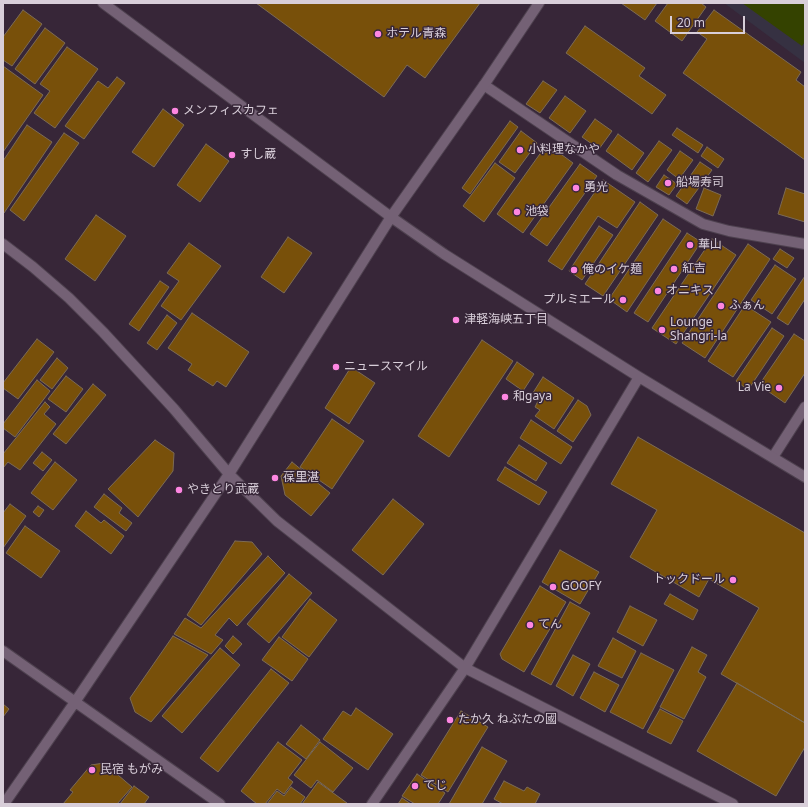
<!DOCTYPE html>
<meta charset="utf-8">
<style>
body{margin:0}
#map{position:relative;width:808px;height:807px;overflow:hidden;background:#372638;font-family:"Noto Sans",sans-serif}
canvas{display:block}
.frame{position:absolute;inset:0;border:4px solid #d8ced9;pointer-events:none}
.scale{position:absolute;left:670px;top:16px;width:75px;height:18px;box-sizing:border-box;border:2px solid #d8ced9;border-top:0;padding-left:5px;font-size:12px;line-height:14px;white-space:nowrap;color:#d8ced9;-webkit-text-stroke:3px #372638;paint-order:stroke}
</style>
<div id="map">
<canvas width="808" height="807"></canvas>
<div class="frame"></div>
<div class="scale">20 m</div>
</div>
<script>
const c = document.querySelector('canvas').getContext('2d');
c.lineJoin = 'round';
function paint(path, color) {
  c.fillStyle = color;
  c.fill(path, 'evenodd');
}
function shape(rows) {
  const path = new Path2D();
  for (const r of rows) {
    path.moveTo(r[0], r[1]);
    for (let i = 2; i < r.length; i += 2) path.lineTo(r[i], r[i + 1]);
  }
  return path;
}
function strokePath(path, color, width, dash) {
  c.strokeStyle = color;
  c.lineWidth = width;
  c.lineCap = dash ? 'butt' : 'round';
  c.setLineDash(dash || []);
  c.stroke(path);
}
function write(font, color, halo, rows, align = 'center') {
  c.font = font + ' "Noto Sans","Noto Sans JP",sans-serif';
  c.lineWidth = 3;
  c.setLineDash([]);
  c.textBaseline = 'middle';
  c.strokeStyle = halo;
  c.fillStyle = color;
  for (const [text, x, y, turn = 0] of rows) {
    c.save();
    c.translate(x, y);
    c.rotate((+turn || 0) * Math.PI / 180);
    c.textAlign = isNaN(turn) ? turn : align;
    if (halo) c.strokeText(text, 0, 0);
    c.fillText(text, 0, 0);
    c.restore();
  }
}
paint(shape([
 [724,3,805,3,805,63]
]), '#363142');
paint(shape([
 [742,3,805,3,805,42,802,46]
]), '#344200');
const building = shape([
 [256,3,480,3,425,78,407,65,384,97,256,3],
 [621,3,657,3,645,20,621,3],
 [668,3,701,3,706,7,682,41,655,21,668,3],
 [23,10,42,24,12,66,3,60,3,37,23,10],
 [714,10,801,72,796,80,805,87,805,160,683,73,707,39,697,32,714,10],
 [585,26,645,68,639,76,666,95,652,114,566,53,585,26],
 [45,28,65,43,35,84,15,69,45,28],
 [67,47,98,69,55,128,34,113,50,91,40,84,67,47],
 [3,66,43,95,3,152,3,66],
 [117,77,125,83,84,139,65,126,98,81,108,88,117,77],
 [543,81,557,90,540,113,526,104,543,81],
 [565,96,586,111,570,133,549,118,565,96],
 [163,109,184,125,154,167,132,152,163,109],
 [595,119,612,131,599,149,582,137,595,119],
 [510,121,518,127,470,194,462,188,510,121],
 [27,125,52,142,4,213,3,212,3,161,27,125],
 [677,128,703,145,698,153,672,135,677,128],
 [521,131,537,143,515,173,499,162,521,131],
 [64,133,79,143,24,221,10,210,64,133],
 [618,134,644,153,632,170,606,151,618,134],
 [659,141,672,150,648,182,636,173,659,141],
 [206,144,229,161,200,202,177,185,206,144],
 [547,144,573,163,523,233,497,214,547,144],
 [707,147,724,159,718,168,701,156,707,147],
 [680,151,693,160,679,179,667,170,680,151],
 [700,162,712,170,687,204,676,196,700,162],
 [495,163,515,178,484,222,463,206,495,163],
 [580,164,597,176,547,246,530,234,580,164],
 [664,175,677,184,669,195,656,187,664,175],
 [603,180,635,202,617,228,598,216,562,270,548,261,603,180],
 [704,188,721,195,713,216,696,209,704,188],
 [786,188,805,194,805,222,778,214,786,188],
 [640,202,658,215,603,296,585,284,640,202],
 [96,215,126,236,95,281,65,259,96,215],
 [663,219,681,231,627,312,609,299,663,219],
 [599,226,613,235,582,280,569,271,599,226],
 [687,233,701,242,648,322,634,313,687,233],
 [288,237,312,253,284,293,261,277,288,237],
 [712,239,736,255,676,344,652,328,712,239],
 [189,243,221,266,181,320,161,306,179,281,167,273,189,243],
 [748,244,770,259,705,358,682,343,748,244],
 [780,249,794,258,787,268,773,259,780,249],
 [775,265,796,279,772,314,751,300,775,265],
 [805,276,805,299,788,325,777,318,805,276],
 [160,281,169,287,139,331,129,324,160,281],
 [745,305,771,322,733,377,708,361,745,305],
 [192,313,249,352,226,387,217,381,213,386,188,370,192,364,168,348,192,313],
 [167,315,177,323,157,350,147,343,167,315],
 [772,328,784,336,748,390,736,381,772,328],
 [794,334,805,341,805,373,785,403,759,385,794,334],
 [37,339,54,352,18,399,3,388,3,383,37,339],
 [482,340,513,361,449,457,418,436,482,340],
 [57,358,68,368,52,389,40,380,57,358],
 [517,362,534,374,523,391,506,379,517,362],
 [351,367,375,383,349,424,325,408,351,367],
 [66,376,83,389,66,412,48,399,66,376],
 [543,377,574,398,554,429,535,416,540,410,535,407,538,401,531,396,543,377],
 [37,380,50,391,15,437,3,428,3,424,37,380],
 [93,384,106,395,66,444,53,434,93,384],
 [578,400,587,406,591,415,573,442,557,431,578,400],
 [45,402,50,407,44,414,56,424,20,470,8,462,3,468,3,454,45,402],
 [332,419,364,441,332,489,300,467,332,419],
 [531,420,572,447,561,464,520,438,531,420],
 [638,437,805,533,805,723,721,674,759,608,709,579,699,597,630,557,657,510,611,484,638,437],
 [155,440,174,453,173,471,138,517,108,489,155,440],
 [519,445,547,463,536,481,507,463,519,445],
 [42,452,52,460,43,471,33,463,42,452],
 [55,462,77,480,53,510,31,493,55,462],
 [292,462,330,493,311,516,285,495,281,476,292,462],
 [505,467,547,492,539,505,497,480,505,467],
 [104,494,122,508,119,513,132,523,126,531,94,507,104,494],
 [393,499,424,524,383,575,352,550,393,499],
 [10,504,26,516,3,548,3,513,10,504],
 [38,506,44,510,39,517,33,512,38,506],
 [86,511,101,523,104,520,124,536,111,554,75,526,86,511],
 [25,526,60,551,41,578,6,553,25,526],
 [235,541,252,542,262,554,201,625,187,615,235,541],
 [560,550,599,572,580,604,542,582,560,550],
 [268,556,285,573,237,626,229,618,215,635,223,640,211,654,174,634,185,618,201,628,268,556],
 [289,574,312,593,269,643,247,624,289,574],
 [540,586,566,602,524,672,502,659,500,654,540,586],
 [670,594,698,610,693,620,664,604,670,594],
 [310,599,337,620,309,657,282,637,310,599],
 [570,602,590,613,551,685,531,674,570,602],
 [630,606,657,620,643,646,617,632,630,606],
 [173,636,208,655,151,722,135,712,130,698,173,636],
 [233,636,242,644,233,654,225,646,233,636],
 [279,637,308,659,292,681,262,660,279,637],
 [613,638,636,651,622,678,598,666,613,638],
 [692,647,707,655,698,672,706,677,684,719,660,707,692,647],
 [220,648,240,665,182,733,162,716,220,648],
 [641,653,674,670,643,729,610,712,641,653],
 [573,655,590,664,573,696,556,686,573,655],
 [271,669,289,683,218,772,200,758,271,669],
 [594,672,619,685,605,712,580,698,594,672],
 [737,683,805,723,805,747,776,796,697,751,737,683],
 [3,704,9,709,3,717,3,704],
 [356,708,393,734,368,770,323,739,343,711,351,716,356,708],
 [660,709,683,721,671,744,647,732,660,709],
 [461,711,488,727,448,792,421,775,461,711],
 [301,725,320,740,306,759,286,744,301,725],
 [278,742,302,760,288,778,293,782,284,794,277,789,265,804,257,804,241,791,278,742],
 [320,742,353,768,333,792,317,780,311,788,294,775,320,742],
 [482,747,507,761,482,804,449,804,482,747],
 [104,763,132,787,117,804,63,804,73,792,70,790,91,765,104,763],
 [417,774,445,793,438,804,415,804,402,796,417,774],
 [504,781,524,791,527,787,540,794,535,804,503,804,494,799,504,781],
 [318,782,347,803,347,804,302,804,318,782],
 [134,786,149,797,144,804,120,804,134,786],
 [291,787,305,797,300,804,267,804,277,791,284,796,291,787],
 [402,798,411,804,398,804,402,798]
]);
paint(building, '#78500a');
strokePath(building, '#7c6b55', 1);
const street = shape([
 [484,85,617,175,703,224,729,231,805,244],
 [773,457,805,407]
]);
const secondary = shape([
 [103,3,391,217,444,254,639,377,805,477],
 [3,244,33,267,69,298,103,332,174,409,229,474,277,521,465,668,733,804],
 [3,651,220,804],
 [4,804,75,702,229,474,391,217,484,85,539,3],
 [372,804,465,668,639,377]
]);
strokePath(street, '#4e414f', 12);
strokePath(secondary, '#4e414f', 12);
strokePath(street, '#746175', 10);
strokePath(secondary, '#746175', 10);
for (const [x, y, r, color] of [
 [378,34,4,"#fd86e1"],
 [175,111,4,"#fd86e1"],
 [520,150,4,"#fd86e1"],
 [232,155,4,"#fd86e1"],
 [668,183,4,"#fd86e1"],
 [576,188,4,"#fd86e1"],
 [517,212,4,"#fd86e1"],
 [690,245,4,"#fd86e1"],
 [674,269,4,"#fd86e1"],
 [574,270,4,"#fd86e1"],
 [658,291,4,"#fd86e1"],
 [623,300,4,"#fd86e1"],
 [721,306,4,"#fd86e1"],
 [456,320,4,"#fd86e1"],
 [662,330,4,"#fd86e1"],
 [336,367,4,"#fd86e1"],
 [779,388,4,"#fd86e1"],
 [505,397,4,"#fd86e1"],
 [275,478,4,"#fd86e1"],
 [179,490,4,"#fd86e1"],
 [733,580,4,"#fd86e1"],
 [553,587,4,"#fd86e1"],
 [530,625,4,"#fd86e1"],
 [450,720,4,"#fd86e1"],
 [92,770,4,"#fd86e1"],
 [415,786,4,"#fd86e1"]
]) {
  const dot = new Path2D();
  dot.arc(x, y, r, 0, 2 * Math.PI);
  c.fillStyle = color;
  c.fill(dot);
  strokePath(dot, '#372638', 1.5);
}
write('12px', '#d8ced9', '#372638', [
 ["ホテル青森",386,34],
 ["メンフィスカフェ",183,111],
 ["小料理なかや",528,150],
 ["すし蔵",240,155],
 ["船場寿司",676,183],
 ["勇光",584,188],
 ["池袋",525,212],
 ["華山",698,245],
 ["紅吉",682,269],
 ["俺のイケ麺",582,270],
 ["オニキス",666,291],
 ["プルミエール",615,300,"right"],
 ["ふぁん",729,306],
 ["津軽海峡五丁目",464,320],
 ["Lounge",670,323],
 ["Shangri-la",670,337],
 ["ニュースマイル",344,367],
 ["La Vie",771,388,"right"],
 ["和gaya",513,397],
 ["葆里湛",283,478],
 ["やきとり武蔵",187,490],
 ["トックドール",725,580,"right"],
 ["GOOFY",561,587],
 ["てん",538,625],
 ["たか久 ねぶたの國",458,720],
 ["民宿 もがみ",100,770],
 ["てじ",423,786]
], 'left');
</script>
